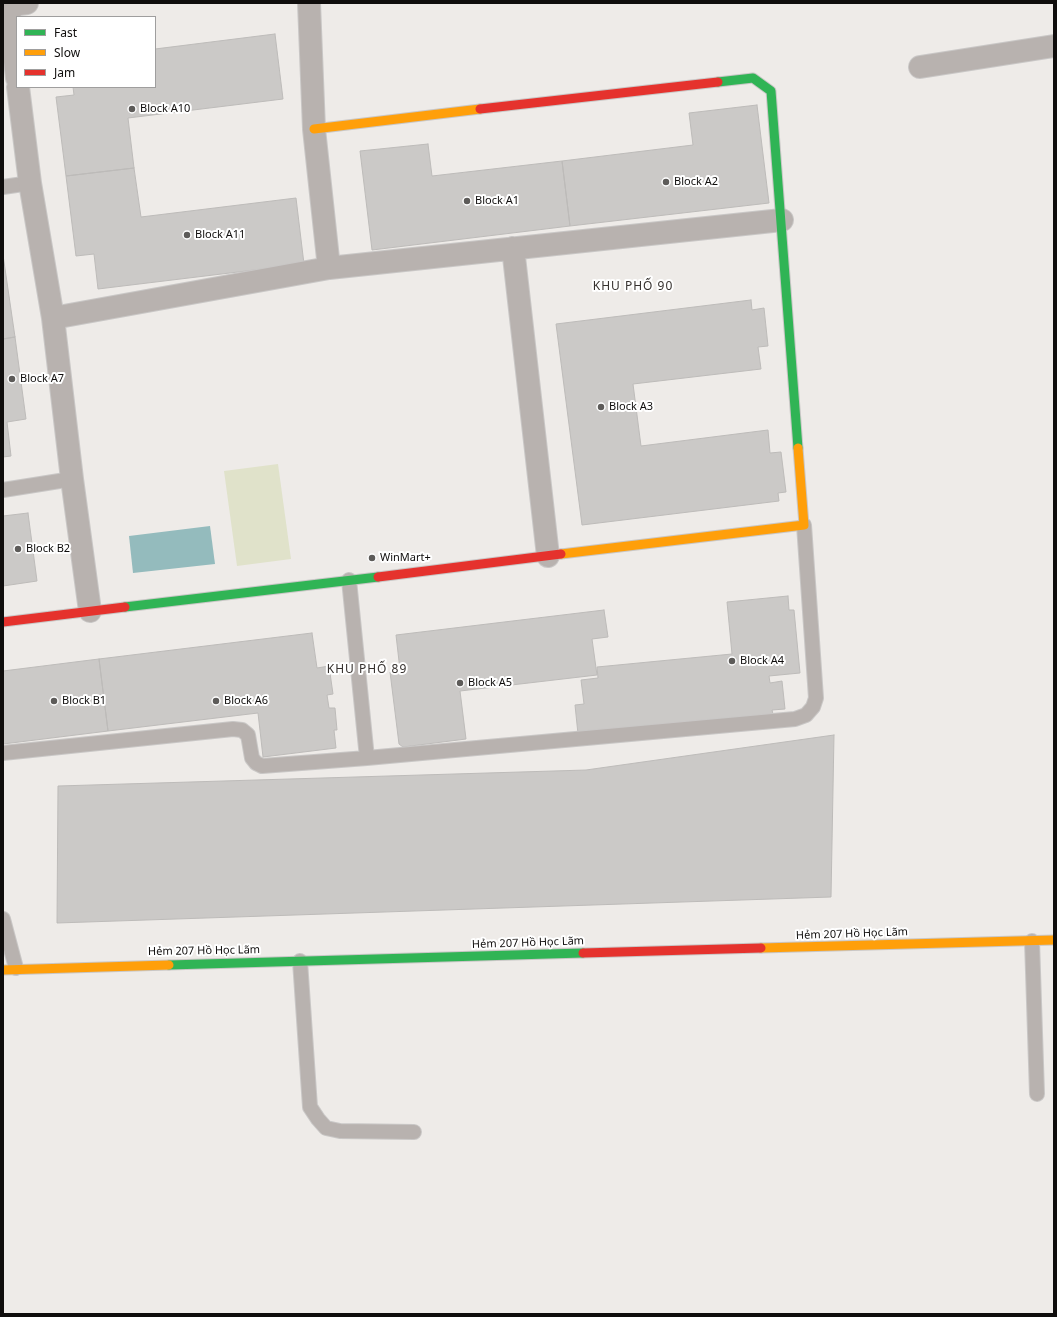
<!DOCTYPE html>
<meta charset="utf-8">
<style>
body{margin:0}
#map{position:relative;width:1057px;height:1317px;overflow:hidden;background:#eeebe8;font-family:"Noto Sans",sans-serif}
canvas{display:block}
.frame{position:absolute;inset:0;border:4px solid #0f0d0c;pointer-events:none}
.legend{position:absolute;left:16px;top:16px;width:140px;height:72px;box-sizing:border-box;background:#fff;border:1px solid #9f9e9e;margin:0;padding:5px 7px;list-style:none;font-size:12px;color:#0f0d0c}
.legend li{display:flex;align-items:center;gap:8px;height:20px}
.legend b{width:20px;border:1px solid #9f9e9e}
</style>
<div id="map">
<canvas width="1057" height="1317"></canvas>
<div class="frame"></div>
<ul class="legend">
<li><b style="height:5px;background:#30b455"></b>Fast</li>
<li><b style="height:5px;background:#ff9f0a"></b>Slow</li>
<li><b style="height:5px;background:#e5322d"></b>Jam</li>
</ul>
</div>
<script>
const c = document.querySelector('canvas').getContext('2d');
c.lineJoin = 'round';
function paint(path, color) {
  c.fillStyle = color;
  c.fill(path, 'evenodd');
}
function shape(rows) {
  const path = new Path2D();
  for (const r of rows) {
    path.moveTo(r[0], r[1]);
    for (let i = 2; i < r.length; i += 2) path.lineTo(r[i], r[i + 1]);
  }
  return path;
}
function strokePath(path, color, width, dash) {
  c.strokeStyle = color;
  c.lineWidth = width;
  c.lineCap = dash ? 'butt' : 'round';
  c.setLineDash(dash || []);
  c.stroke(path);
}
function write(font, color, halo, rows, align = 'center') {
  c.font = font + ' "Noto Sans",sans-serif';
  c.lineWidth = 4;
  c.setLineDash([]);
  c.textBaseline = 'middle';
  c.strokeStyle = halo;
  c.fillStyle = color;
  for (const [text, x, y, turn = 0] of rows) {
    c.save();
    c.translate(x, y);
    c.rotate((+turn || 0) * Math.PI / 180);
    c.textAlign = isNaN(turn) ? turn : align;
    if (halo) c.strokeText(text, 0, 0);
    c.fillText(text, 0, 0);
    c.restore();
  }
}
paint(shape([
 [278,464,291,559,237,566,224,471]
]), '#e0e2ca');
paint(shape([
 [210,526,215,564,133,573,129,536]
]), '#94bbbd');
const building = shape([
 [275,34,283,99,128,118,134,168,66,176,56,97,74,95,73,87,155,87,155,49,275,34],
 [757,105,769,203,570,226,562,161,693,145,689,113,757,105],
 [428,144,432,176,562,161,570,226,372,250,360,151,428,144],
 [134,168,141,217,296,198,304,264,98,289,94,254,76,256,66,176,134,168],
 [3,255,15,337,3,339,3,255],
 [751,300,752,310,764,308,768,346,758,347,761,369,633,384,641,446,768,430,770,453,781,452,786,492,778,493,779,501,582,525,556,324,751,300],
 [15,337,26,419,7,422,11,456,3,457,3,339,15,337],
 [28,513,37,581,3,586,3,516,28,513],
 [788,596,789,610,794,610,800,673,769,676,770,683,782,681,785,709,772,710,773,714,578,734,575,705,584,704,581,680,598,678,597,667,732,654,727,602,788,596],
 [604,610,608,637,592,639,597,675,460,691,466,739,403,747,399,744,390,672,400,670,396,635,604,610],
 [312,633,317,668,329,666,333,694,327,695,329,708,335,708,337,730,334,730,336,748,263,757,258,713,108,731,99,659,312,633],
 [99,659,108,731,3,744,3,671,99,659],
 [834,735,831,897,57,923,58,786,586,770,834,735]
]);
paint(building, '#cbc9c7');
strokePath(building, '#bdbbb9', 1);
const lane = shape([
 [3,187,30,183],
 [3,490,72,479],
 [349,580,367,758],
 [3,753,233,729,242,730,248,735,252,758,256,763,262,766,367,758,795,719,806,715,813,707,816,698,804,525],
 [3,919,16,968],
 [1032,941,1037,1094],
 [300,961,310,1107,318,1119,326,1128,340,1131,414,1132]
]);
const street = shape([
 [8,3,17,78],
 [309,3,314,129,329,268],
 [3,6,27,3],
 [920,67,1054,46],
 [18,87,30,183,53,318,72,479,90,611],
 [513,248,548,556],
 [53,318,329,268,782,220]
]);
const fast = shape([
 [718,82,753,78,771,91,798,448],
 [125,607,378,577],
 [169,965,583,953]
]);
const slow = shape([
 [314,129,480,109],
 [561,554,804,525,798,448],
 [761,948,1054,940],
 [3,970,169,965]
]);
const jam = shape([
 [480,109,718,82],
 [378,577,561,554],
 [3,622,125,607],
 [583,953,761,948]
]);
strokePath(lane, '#c9c7c6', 16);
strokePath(street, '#c9c7c6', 24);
strokePath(fast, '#c9c7c6', 11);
strokePath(slow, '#c9c7c6', 11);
strokePath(jam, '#c9c7c6', 11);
strokePath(lane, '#b8b2af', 14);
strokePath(street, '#b8b2af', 22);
strokePath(fast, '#30b455', 9);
strokePath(slow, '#ff9f0a', 9);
strokePath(jam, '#e5322d', 9);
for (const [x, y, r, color] of [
 [132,109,4,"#5d5b59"],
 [666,182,4,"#5d5b59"],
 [467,201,4,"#5d5b59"],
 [187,235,4,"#5d5b59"],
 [12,379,4,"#5d5b59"],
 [601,407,4,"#5d5b59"],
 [18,549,4,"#5d5b59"],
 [372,558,4,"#5d5b59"],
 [732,661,4,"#5d5b59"],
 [460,683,4,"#5d5b59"],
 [54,701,4,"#5d5b59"],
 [216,701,4,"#5d5b59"]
]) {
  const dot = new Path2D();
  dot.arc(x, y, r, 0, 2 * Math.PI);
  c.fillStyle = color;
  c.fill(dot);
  strokePath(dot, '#fff', 1.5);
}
write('11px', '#0f0d0c', '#fff', [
 ["Block A10",140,109],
 ["Block A2",674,182],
 ["Block A1",475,201],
 ["Block A11",195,235],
 ["Block A7",20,379],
 ["Block A3",609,407],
 ["Block B2",26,549],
 ["WinMart+",380,558],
 ["Block A4",740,661],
 ["Block A5",468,683],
 ["Block B1",62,701],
 ["Block A6",224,701]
], 'left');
write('11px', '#0f0d0c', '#fff', [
 ["Hẻm 207 Hồ Học Lãm",852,934,-2],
 ["Hẻm 207 Hồ Học Lãm",528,943,-2],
 ["Hẻm 207 Hồ Học Lãm",204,951,-1]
]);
c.letterSpacing = '1px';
write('12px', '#35302d', '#fff', [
 ["KHU PHỐ 90",633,287],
 ["KHU PHỐ 89",367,670]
]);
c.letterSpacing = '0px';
</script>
